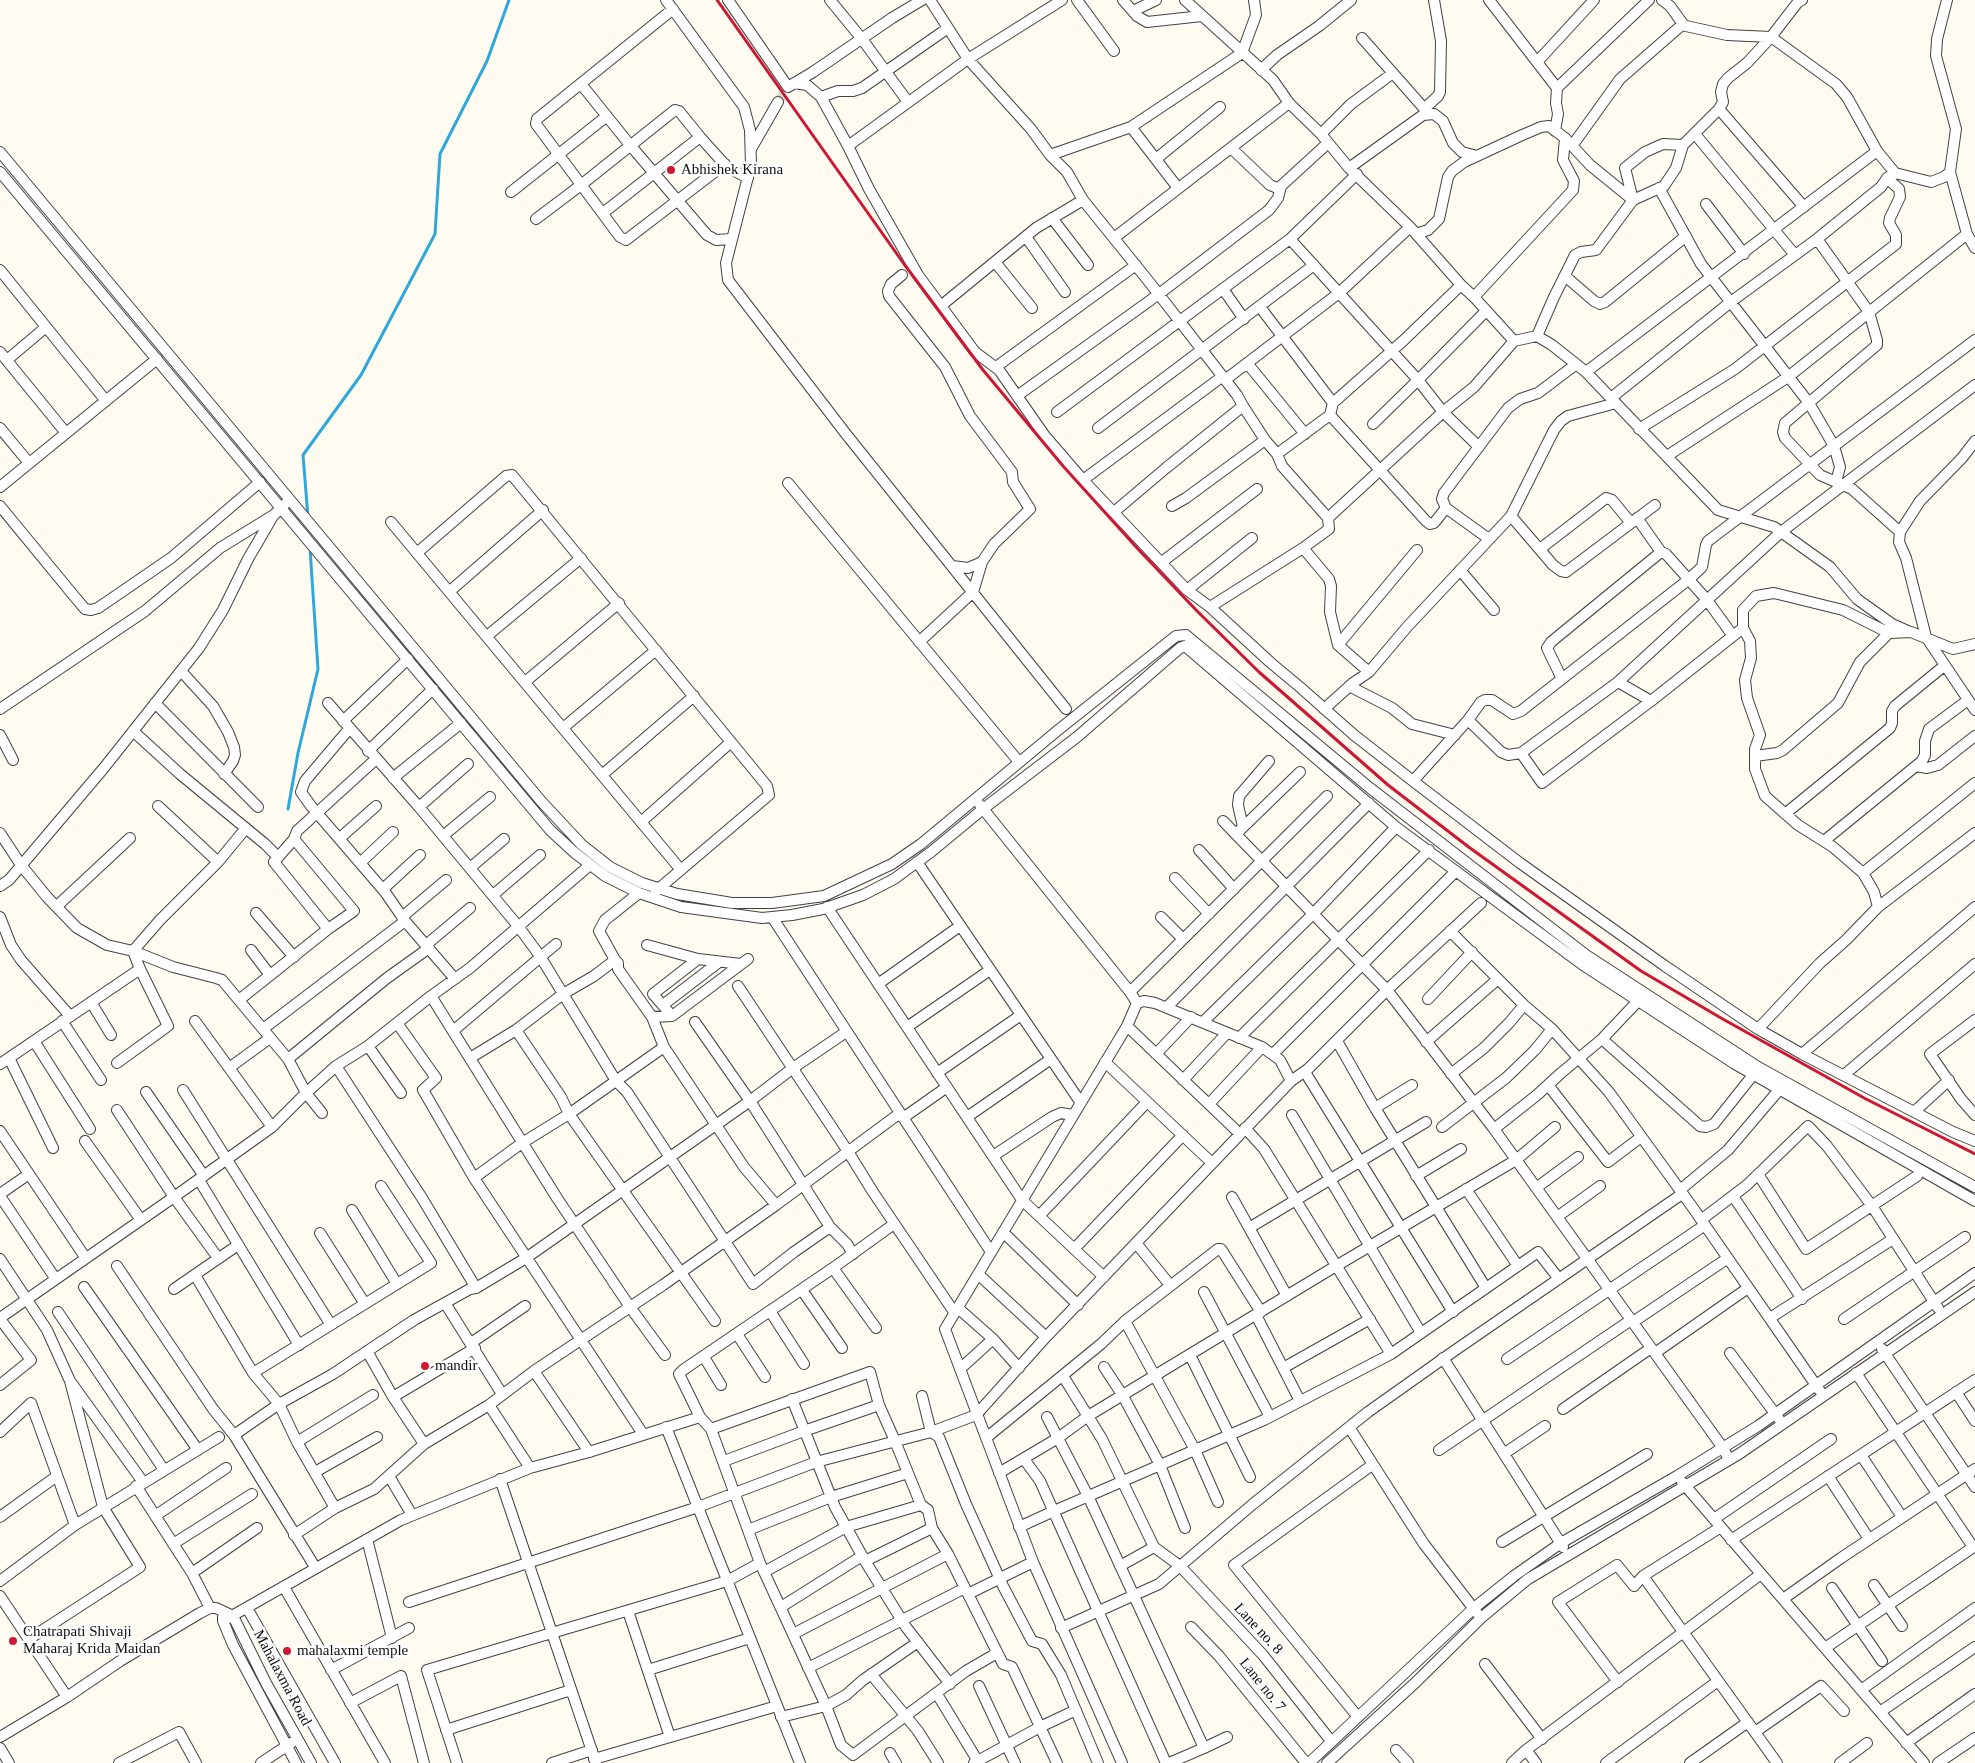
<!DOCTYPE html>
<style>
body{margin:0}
canvas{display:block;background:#fffbf1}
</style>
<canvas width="1975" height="1763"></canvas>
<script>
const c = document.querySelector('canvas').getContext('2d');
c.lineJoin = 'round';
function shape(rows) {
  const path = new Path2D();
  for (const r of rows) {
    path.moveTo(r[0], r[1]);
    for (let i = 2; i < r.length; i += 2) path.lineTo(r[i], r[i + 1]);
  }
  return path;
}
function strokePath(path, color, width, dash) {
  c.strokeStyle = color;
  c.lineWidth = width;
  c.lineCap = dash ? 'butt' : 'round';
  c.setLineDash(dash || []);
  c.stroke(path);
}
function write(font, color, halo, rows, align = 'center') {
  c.font = font + ' "Times New Roman",serif';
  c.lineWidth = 5;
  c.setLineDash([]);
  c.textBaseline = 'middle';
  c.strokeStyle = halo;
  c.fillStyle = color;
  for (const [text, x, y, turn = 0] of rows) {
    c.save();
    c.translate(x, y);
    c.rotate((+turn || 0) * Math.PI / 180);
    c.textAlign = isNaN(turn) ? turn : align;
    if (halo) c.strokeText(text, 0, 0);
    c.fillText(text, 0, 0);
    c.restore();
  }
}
strokePath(shape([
 [308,517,303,455,361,375,435,234,440,154,487,61,509,0],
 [288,809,298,753,318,669,310,548]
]), '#2ea8dc', 3);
strokePath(shape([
 [778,102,788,87]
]), '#dbd8cf', 10, [10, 5]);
const minor = shape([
 [666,0,744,107,750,130,751,165,726,263,728,280,846,434,1066,709],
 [728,0,788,87,813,72,892,18,922,0],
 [830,0,862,39,908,102],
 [930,0,968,59,1031,129,1050,155,1067,172,1083,200,1150,283,1237,395,1243,406,1166,468,1114,512],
 [1077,0,1114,51],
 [1123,0,1137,16,1147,22,1202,16],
 [1185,0,1273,80,1289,103,1321,134,1349,168,1410,227,1461,285,1474,297,1514,341,1537,336,1554,297,1575,255,1581,252,1596,250,1633,200,1625,168,1645,152,1663,144,1683,145],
 [1489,0,1557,88,1556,103,1558,114,1555,131],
 [1662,0,1670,6,1683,24,1686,26,1727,35,1771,37,1836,84,1847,97,1877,151,1895,173],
 [673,9,537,119,536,124,620,237,626,240,725,164],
 [1133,11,1156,0],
 [1362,38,1429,114],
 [1537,62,1594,0],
 [1261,70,1277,55,1319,26,1351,0],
 [794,83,807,85,821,97,848,146,869,189,918,275,975,352,999,370,1045,436,1083,480,1187,590,1210,607,1271,663,1301,688,1354,735,1413,781,1520,863,1665,966,1758,1029,1802,1054,1953,1132,1975,1141],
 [581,84,630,145,707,235,716,240,732,239],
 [1557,88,1649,0],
 [821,97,838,91,853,91,862,88,948,28],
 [1424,109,1438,96,1440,92,1441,41,1434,0],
 [1719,109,1804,207],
 [1131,127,1178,188],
 [1321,134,1351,104,1393,73],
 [1695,134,1795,255],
 [848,146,968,59,1062,0],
 [1572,146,1620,79,1683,24],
 [1231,148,1270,185,1277,188,1281,186,1328,143],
 [751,149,778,102],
 [0,152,541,801,582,845,610,867,642,883,677,894,732,903,772,903,824,896,892,864,921,844,1057,731,1176,636,1186,635,1370,788,1586,955,1758,1067,1975,1187],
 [1050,155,1131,127,1242,53,1256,15,1254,0],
 [1156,159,1220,107],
 [1349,168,1423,115,1434,114,1443,121,1453,143,1462,152,1477,156,1520,136,1541,127,1549,126,1565,138,1590,165,1633,200,1664,186,1676,168,1683,145,1719,109,1723,102,1721,92,1723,84,1728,78,1747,63,1771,37,1798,2,1802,0],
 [0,172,550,830,575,853,605,876,639,893,681,907,762,918,792,915,823,909,863,895,894,879,931,852,983,809,1077,737,1180,648,1185,646,1396,827,1583,965,1735,1064,1975,1201],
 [1950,172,1967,234,1975,248],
 [1659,188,1701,264,1809,403,1834,446,1840,467,1836,482],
 [511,192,607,116],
 [1706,204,1744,254],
 [603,213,700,137,727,167,748,178],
 [1052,218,1088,265],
 [536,219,581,185,675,110,679,111,700,137],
 [1416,234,1428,230,1439,219,1448,177,1452,171,1464,162,1477,156],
 [1026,237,1065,292],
 [1114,238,1289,103],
 [1817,239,1869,312,1877,340,1877,345,1785,423,1783,432,1785,438,1820,475,1852,489,1900,532],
 [995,262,1032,308],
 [0,270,106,401],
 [902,275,891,284,888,291,889,296,945,367,970,416,1012,472,1013,482,1030,509,994,544,982,562,973,592,919,642],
 [1565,276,1594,301,1600,304,1605,302,1686,236],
 [1223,289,1244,319],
 [1474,297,1573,190,1574,181,1563,160,1565,138],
 [942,305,1036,228,1083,200],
 [1260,307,1333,403],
 [1537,336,1552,345,1586,372,1718,510,1774,527,1830,567,1857,599,1892,624,1908,631],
 [0,352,66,433],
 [7,360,46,327],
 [1247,363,1305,434],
 [996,367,1136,265],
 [1586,372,1877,151],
 [1225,380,1339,293,1410,227],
 [1017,396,1159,294,1269,210,1278,198,1281,186],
 [1611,398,1732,301,1817,239,1881,187,1887,178,1895,173,1931,182,1944,177,1950,172,1956,129,1936,56,1937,39,1947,0],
 [1243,406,1265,440,1277,454,1330,415,1333,403,1404,340,1461,285],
 [1057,412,1290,239,1357,174],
 [1330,415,1426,521,1430,524,1434,523,1446,508],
 [1373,424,1418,380,1486,311],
 [0,428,29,463],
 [1098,428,1314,265],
 [1639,429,1735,369,1896,244,1896,235,1889,223,1890,218,1900,197,1899,189,1887,178],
 [1975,441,1962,458,1920,501,1900,532,1899,542,1906,558,1926,637,1975,710],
 [1479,447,1443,412,1474,387,1514,341],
 [1277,454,1282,466,1328,518,1443,412,1418,380,1290,239],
 [1667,456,1788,377,1967,234],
 [1083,480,1223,376],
 [788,483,1019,762],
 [0,487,157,359],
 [0,506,74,596,85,609,91,610,98,608,171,558,260,482],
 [1172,506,1186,498,1265,440],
 [1511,516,1553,565,1561,571,1566,572,1655,505],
 [1637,518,1661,552],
 [391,522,681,870],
 [1489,539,1446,508,1442,499,1444,493,1508,408,1520,399,1538,393,1575,365],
 [1303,548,1329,579,1331,586,1330,612,1338,645],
 [1540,549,1606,498,1612,500,1631,523],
 [1417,550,1338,645,1369,672,1407,627,1511,516,1554,430,1561,421,1568,416,1616,403],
 [418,552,506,476,512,475,767,786,769,795,656,891],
 [1162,562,1257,489],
 [952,566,968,568,982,562],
 [1460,570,1494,610],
 [1187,590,1252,538],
 [450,591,543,510],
 [1210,607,1303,548,1329,529,1328,518],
 [487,636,581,558],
 [181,671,213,706,228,732,234,747,235,755,233,761,224,774],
 [1562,679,1547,648,1551,642,1661,552,1666,554,1707,600,1733,636],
 [525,682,619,603],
 [1618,682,1781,532,1975,385],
 [1349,686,1392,708,1412,724,1455,735],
 [155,703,258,807],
 [328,703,419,807,518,926,540,956,616,1081,627,1092,753,1284,794,1252,830,1227],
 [0,709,145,611,220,548,272,516],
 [1324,709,1353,683,1369,672],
 [1468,720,1481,702,1485,700,1492,700,1513,714,1521,711,1688,580,1702,567,1706,545,1708,541,1975,340],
 [343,721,408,659],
 [563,728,656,650],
 [349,729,305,781,301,792,311,806,385,892,405,921,455,979],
 [133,731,180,774,265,844,278,857],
 [0,735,13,760],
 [368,751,433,689],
 [1521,753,1618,682,1651,701],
 [1755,756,1777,753,1783,750,1838,703,1860,662,1889,633],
 [1916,766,1927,768,1938,765,1975,736],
 [602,775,694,696],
 [393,778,461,723],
 [1413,781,1468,720,1501,752,1508,755,1521,753,1542,783,1651,701,1743,628],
 [980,805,1130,992,1137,1003,1127,1026,945,1329,1033,1562,1122,1763],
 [158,806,218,862],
 [419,807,468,764],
 [1785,814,1890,728,1892,723,1892,711,1895,706,1944,666],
 [1223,821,1387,990,1494,1129,1723,1448,1729,1460],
 [641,822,731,742],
 [1243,827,1238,805,1239,796,1269,761],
 [0,833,21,865,47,897,77,928,107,945,133,951,173,967,216,978,222,980,288,1059,306,1093,322,1113],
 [1236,834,1300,772],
 [443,836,490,797],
 [340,838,376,806],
 [1824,841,1922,761,1925,755,1925,741,1929,729,1968,700],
 [1199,850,1234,889],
 [917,862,1081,1103],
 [360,863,393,832],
 [470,868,504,839],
 [1863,873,1975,783],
 [1175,878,1209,914],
 [0,886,9,880,103,769,199,648,223,610,248,559,273,516,285,504],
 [383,889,420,855],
 [493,895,540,855],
 [57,906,130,838],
 [827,907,1022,1200,1104,1277],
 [1878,907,1874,892,1863,873,1833,847,1798,825,1765,796,1755,769,1755,749,1760,735,1747,698,1745,680,1751,658,1750,641,1743,628,1743,610,1756,596,1774,593,1843,610,1889,633,1911,632,1953,649,1975,644],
 [256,913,294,957],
 [0,917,11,945,21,960,70,1016],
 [402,917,446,880],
 [772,917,991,1252],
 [1161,917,1183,939],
 [328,929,274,862,294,839,297,831,376,759],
 [1450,931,1524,1005,1552,1029,1609,1092,1693,1208,1820,1391],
 [426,945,470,908],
 [647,945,698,959,741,964],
 [251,950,270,975],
 [615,960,599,931,605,920,639,893],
 [878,984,960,926],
 [738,986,847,1150,873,1192,954,1312],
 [1130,992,1327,796],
 [431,996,557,1198,630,1307,665,1355],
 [1428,999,1472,952],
 [239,1000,328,929,354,911,294,839],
 [91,1002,111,1035],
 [1137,1003,1144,1001,1155,1003,1262,1047,1280,1060,1291,1081],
 [663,1005,719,962],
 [1167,1007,1369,803],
 [672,1016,653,994,698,959],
 [652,1017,672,1016,748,959],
 [1975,1020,1930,1054,1961,1099,1975,1115],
 [62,1021,101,1080],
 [195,1021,272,1127],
 [695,1022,750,1101,830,1227,847,1244,853,1254],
 [1203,1022,1313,914,1396,827],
 [397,1023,436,1078,423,1090,474,1178,643,1434],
 [1127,1026,1240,1134],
 [907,1027,990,970],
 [263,1029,405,921],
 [1758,1029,1820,963,1846,940,1878,907,1975,833],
 [516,1030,561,1097,569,1114,715,1321],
 [453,1031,556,944],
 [1239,1038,1429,850],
 [1602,1039,1638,1001],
 [34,1041,90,1129],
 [1337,1041,1375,1108,1486,1288],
 [1426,1042,1498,979],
 [368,1046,401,1093],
 [1156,1054,1191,1017],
 [1273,1054,1456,871],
 [1802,1054,1975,907],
 [9,1058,53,1148],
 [470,1058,516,1030,563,994,594,976,615,960,618,963,618,969,652,1017,664,1047,744,1167,776,1205],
 [288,1059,387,978,429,948],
 [1105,1062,1212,1163],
 [117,1063,168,1026,140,969,133,951,160,920,218,862,246,828],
 [0,1064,140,969],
 [336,1066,422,1198,476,1288],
 [229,1068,270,1038],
 [1305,1072,1453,1312],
 [937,1073,1021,1015],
 [1451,1074,1484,1048,1509,1023,1524,1005],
 [1844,1075,1975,964],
 [1183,1080,1227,1033],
 [1548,1085,1608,1162,1641,1137],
 [183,1090,331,1325],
 [146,1092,204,1176],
 [1209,1104,1262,1047],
 [1375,1108,1412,1085],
 [1914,1112,1949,1080],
 [1292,1115,1421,1333],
 [967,1117,1051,1059],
 [903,1118,947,1087],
 [1442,1127,1506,1078,1535,1050,1552,1029],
 [1245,1128,1264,1149,1391,1354],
 [1494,1129,1537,1095,1561,1073,1602,1039,1700,1126,1706,1127,1714,1124,1753,1075],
 [0,1131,85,1257],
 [85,1141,141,1220],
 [993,1156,1052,1117,1061,1113,1073,1115],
 [1758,1174,1806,1249,1917,1176],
 [1416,1176,1461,1149],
 [474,1178,522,1143,569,1114,664,1047],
 [199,1180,299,1345],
 [1536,1188,1578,1157],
 [1466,1189,1518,1266],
 [1680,1190,1728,1150,1779,1090],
 [0,1194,29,1174],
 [0,1196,55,1278],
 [1733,1196,1802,1299],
 [1232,1197,1287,1296],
 [352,1210,397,1284],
 [1039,1216,1147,1102],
 [1557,1217,1600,1186],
 [1701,1220,1747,1185,1808,1126,1827,1146,1872,1206,1938,1308],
 [1249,1228,1426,1122],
 [1003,1232,1078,1305],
 [320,1233,365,1304],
 [1136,1243,1170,1285],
 [1074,1249,1183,1135],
 [218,1258,174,1197,272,1127,306,1093,336,1066,368,1046,431,996,470,968,590,865],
 [0,1259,47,1330,70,1381,143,1482],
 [117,1266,213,1409,234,1435,315,1567],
 [833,1268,876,1328],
 [978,1274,1046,1337],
 [195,1275,253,1373,279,1404,297,1442,335,1508],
 [84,1287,198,1450],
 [174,1289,238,1245],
 [802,1290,842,1348],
 [1204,1292,1270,1417],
 [445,1303,502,1394],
 [958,1308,993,1339,1019,1368],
 [770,1311,804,1364],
 [58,1312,164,1470],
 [1256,1315,1300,1401],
 [0,1318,174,1197,117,1110],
 [1770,1318,1893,1239],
 [0,1319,31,1360,0,1385],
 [1844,1319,1965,1237],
 [1125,1321,1195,1450,1218,1502],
 [1633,1322,1728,1258],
 [737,1334,765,1377],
 [471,1343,525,1306],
 [1882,1349,1975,1487],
 [367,1351,393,1397,424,1444],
 [1655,1353,1748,1288],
 [1730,1353,1779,1419],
 [1190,1355,1250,1477],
 [704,1357,721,1385],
 [1443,1358,1563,1547],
 [1507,1359,1705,1225],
 [1104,1367,1123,1396,1160,1465,1185,1528],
 [1283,1368,1370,1319],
 [960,1369,993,1339],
 [534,1371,589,1452],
 [253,1373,431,1263,381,1186],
 [1856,1373,1973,1547],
 [1063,1376,1102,1439,1154,1547,1180,1566,1263,1655,1331,1741],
 [1956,1392,1975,1421],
 [922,1396,931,1432,939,1437,966,1504,1003,1586,1032,1641,1042,1644,1061,1675,1098,1763],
 [393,1397,475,1348],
 [792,1399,835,1507,865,1561,906,1627,950,1684],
 [489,1405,530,1468],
 [1563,1409,1651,1348],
 [1047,1417,1088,1496,1204,1748,1227,1737],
 [666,1427,800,1763],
 [1349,1427,1424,1544,1477,1613],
 [711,1429,870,1372,879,1405,895,1441,921,1505,928,1510,932,1528,948,1554,1003,1664,1012,1667,1057,1763],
 [0,1432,31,1403,75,1525],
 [234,1435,279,1404,333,1374,414,1320,470,1289,476,1288,526,1258,750,1101,793,1068,846,1032],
 [986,1438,1101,1344,1125,1321,1218,1249,1221,1249,1261,1312],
 [297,1442,373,1395],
 [1439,1450,1631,1320],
 [1505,1453,1545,1426],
 [1861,1455,1902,1517],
 [1024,1459,1040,1481,1166,1763],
 [724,1461,804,1431,879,1405],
 [315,1472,377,1437],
 [999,1473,1058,1438,1088,1416,1336,1266,1516,1160,1555,1127],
 [389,1476,412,1515],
 [1828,1476,1869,1539],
 [500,1479,596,1763],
 [1682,1482,1924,1763],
 [136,1486,192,1573,210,1608],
 [155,1516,226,1468],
 [0,1517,57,1476],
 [1714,1519,1831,1439],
 [1019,1527,1054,1511,1264,1420,1391,1354,1538,1252,1559,1279],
 [748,1530,831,1497,908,1473],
 [294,1535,335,1508,374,1489,424,1444,489,1405,534,1371,663,1285,776,1205,900,1113],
 [367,1539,392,1638],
 [1731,1540,1975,1380],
 [1502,1542,1647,1454],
 [173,1544,252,1494],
 [865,1561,932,1528],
 [760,1563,711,1429,700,1417,679,1374,683,1370,833,1268,894,1224],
 [1120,1566,1154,1547],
 [764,1572,846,1527,921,1505],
 [192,1573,257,1528],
 [1643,1576,1777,1763],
 [0,1581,75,1525,219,1437],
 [1874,1585,1902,1626],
 [284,1587,385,1763],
 [1832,1588,1882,1661],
 [968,1594,1033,1562],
 [0,1596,67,1697],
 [1783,1599,1841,1558,1975,1469],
 [409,1602,698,1507,816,1462,931,1432,976,1415,1046,1337,1291,1081,1308,1069,1387,990,1481,903],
 [781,1607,862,1556],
 [247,1608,335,1763],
 [628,1611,670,1737],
 [223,1617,223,1621,233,1645,296,1763],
 [223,1621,401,1520,530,1468,589,1452,700,1417],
 [1191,1627,1219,1656,1306,1763],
 [1061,1628,1159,1584,1253,1504,1368,1412,1454,1351,1682,1194],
 [793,1634,948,1554],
 [29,1639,140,1567,103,1507,70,1381],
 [1825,1648,1975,1546],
 [1485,1664,1542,1739],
 [808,1668,965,1588],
 [331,1670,409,1628],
 [648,1670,750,1638],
 [871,1674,918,1731,938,1763],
 [1618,1682,1558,1602,1617,1565,1634,1586,1643,1576,1721,1527],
 [979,1686,1015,1763],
 [1861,1690,1975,1608],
 [937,1694,979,1763],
 [350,1703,401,1676,424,1763],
 [1880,1712,1975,1647],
 [781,1717,826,1706,846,1695,863,1680,918,1642],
 [1358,1717,1234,1565,1372,1465],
 [446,1730,571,1690],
 [1755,1732,1821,1686,1844,1711],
 [0,1737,67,1697,120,1661,200,1613,210,1608,216,1608,233,1616,266,1683,311,1763],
 [1906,1743,1975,1694],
 [0,1748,9,1763],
 [1396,1750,1408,1763],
 [1526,1750,1536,1763],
 [890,1753,896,1763],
 [594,1759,777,1706],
 [119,1763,179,1732,196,1763],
 [261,1763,291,1743],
 [457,1763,427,1670,727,1581,760,1563,826,1706,841,1745,853,1755,966,1671,997,1653],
 [552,1763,592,1750],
 [974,1763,1040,1727,1076,1710],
 [1169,1763,1204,1748],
 [1309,1763,1474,1608,1514,1576,1561,1543,1677,1476,1758,1426,1975,1273],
 [1327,1763,1415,1683,1481,1618,1528,1579,1739,1454,1975,1292],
 [1512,1763,1526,1750,1761,1574],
 [1606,1763,1718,1681],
 [1690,1763,1748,1722],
 [1840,1763,1867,1743],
 [1938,1763,1975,1738]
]);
strokePath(minor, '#424242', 12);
strokePath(minor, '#fff', 10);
strokePath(shape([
 [717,0,904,264,983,370,1063,466,1138,549,1197,611,1259,672,1388,785,1470,848,1641,971,1721,1018,1866,1099,1975,1154]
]), '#cf1732', 3);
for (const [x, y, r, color] of [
 [671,170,5,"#cf1732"],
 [425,1366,5,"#cf1732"],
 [13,1641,5,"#cf1732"],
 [287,1651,5,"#cf1732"]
]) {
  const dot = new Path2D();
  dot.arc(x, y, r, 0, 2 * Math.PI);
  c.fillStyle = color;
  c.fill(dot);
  strokePath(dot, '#fff', 2);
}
write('15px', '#0f0f0f', '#fff', [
 ["Abhishek Kirana",681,170],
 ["mandir",435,1366],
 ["Chatrapati Shivaji",23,1632],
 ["Maharaj Krida Maidan",23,1649],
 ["mahalaxmi temple",297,1651]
], 'left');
write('15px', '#0f0f0f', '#fff', [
 ["Lane no. 8",1258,1629,47],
 ["Mahalaxma Road",282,1678,62],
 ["Lane no. 7",1262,1685,51]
]);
</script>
